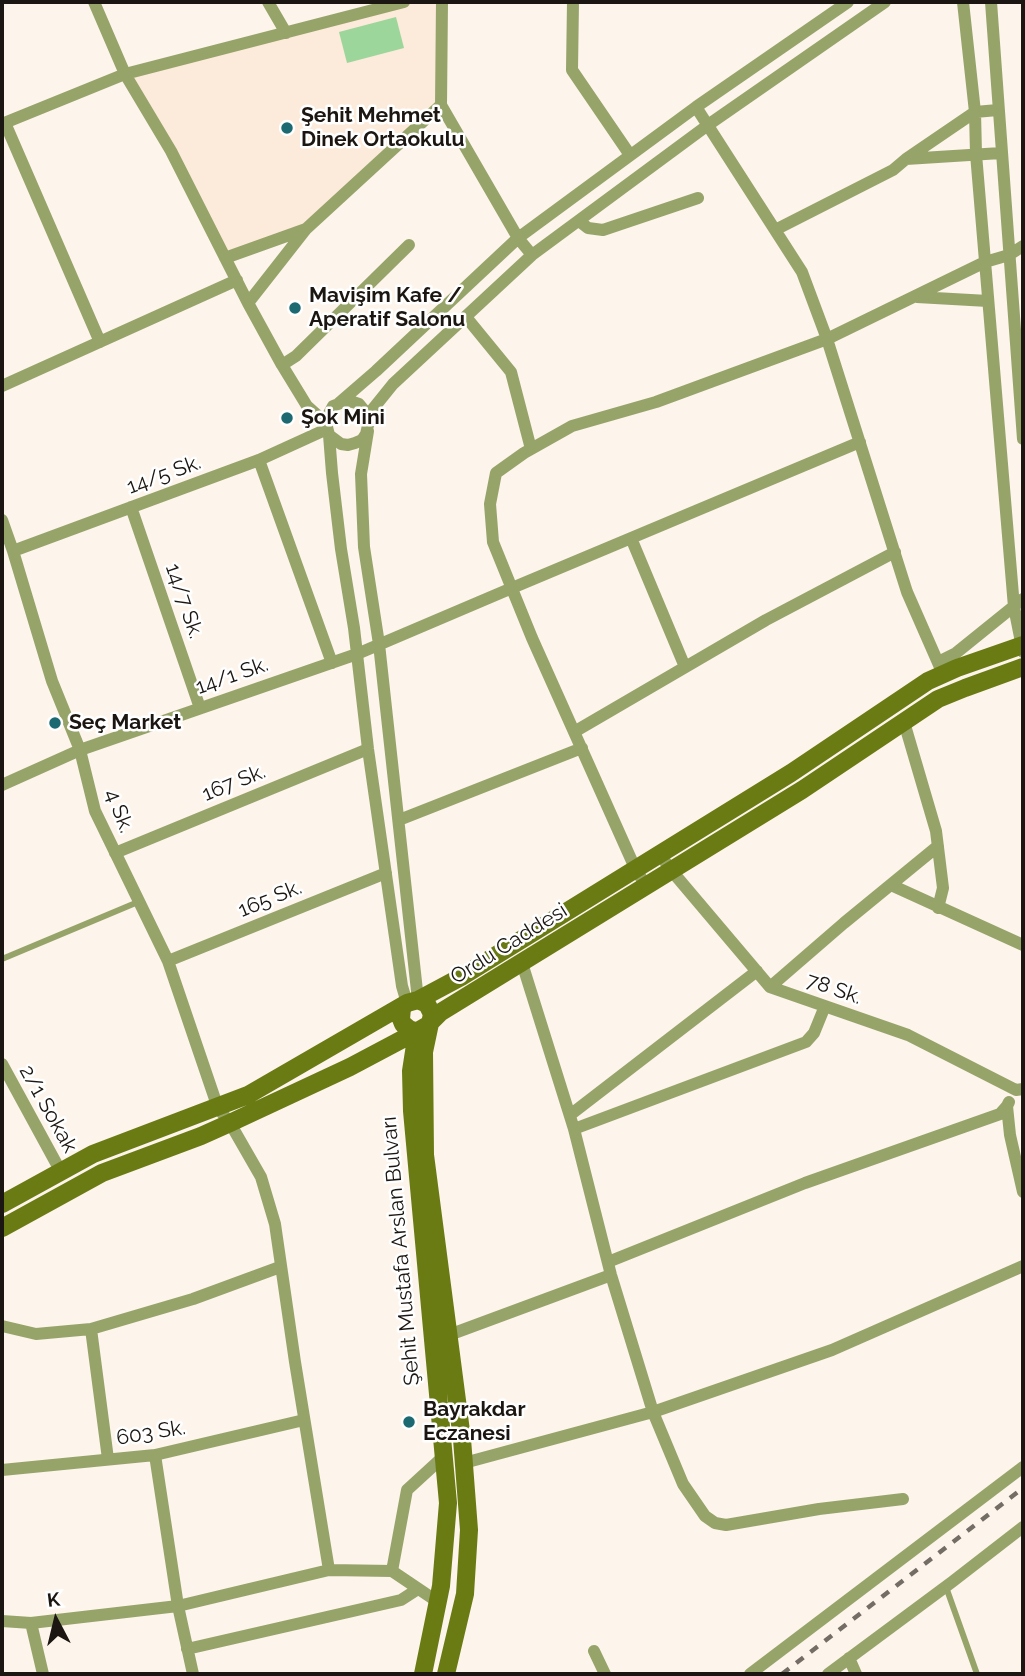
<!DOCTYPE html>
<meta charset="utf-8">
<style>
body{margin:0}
#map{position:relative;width:1025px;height:1676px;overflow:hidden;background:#fdf4eb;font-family:Raleway,sans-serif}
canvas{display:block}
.frame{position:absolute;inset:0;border:4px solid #1b1611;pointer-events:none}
.north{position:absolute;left:21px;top:1585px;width:70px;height:70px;-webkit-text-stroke:5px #fff;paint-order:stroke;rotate:353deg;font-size:19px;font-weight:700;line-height:28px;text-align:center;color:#1b1611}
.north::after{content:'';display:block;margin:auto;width:24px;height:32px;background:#1b1611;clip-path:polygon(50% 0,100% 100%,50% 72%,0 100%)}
</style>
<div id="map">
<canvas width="1025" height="1676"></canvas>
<div class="frame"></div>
<div class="north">K</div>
</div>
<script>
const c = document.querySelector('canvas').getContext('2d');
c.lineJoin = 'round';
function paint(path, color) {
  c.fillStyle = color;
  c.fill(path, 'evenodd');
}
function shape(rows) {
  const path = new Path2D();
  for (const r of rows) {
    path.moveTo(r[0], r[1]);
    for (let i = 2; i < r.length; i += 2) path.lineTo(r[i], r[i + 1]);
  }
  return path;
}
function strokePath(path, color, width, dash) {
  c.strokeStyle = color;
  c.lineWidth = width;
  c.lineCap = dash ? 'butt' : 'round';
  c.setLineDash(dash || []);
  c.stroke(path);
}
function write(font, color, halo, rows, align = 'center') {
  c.font = font + ' Raleway,sans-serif';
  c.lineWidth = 5;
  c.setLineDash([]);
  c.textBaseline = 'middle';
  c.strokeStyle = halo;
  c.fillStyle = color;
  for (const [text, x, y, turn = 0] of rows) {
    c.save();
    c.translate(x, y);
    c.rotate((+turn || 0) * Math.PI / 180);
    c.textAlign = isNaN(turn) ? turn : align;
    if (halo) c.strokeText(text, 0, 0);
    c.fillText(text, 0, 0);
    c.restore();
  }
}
paint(shape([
 [399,2,442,2,441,105,305,229,225,258,125,74]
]), '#fceada');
paint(shape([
 [396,17,404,48,347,63,339,32]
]), '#9cd69b');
strokePath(shape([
 [2,959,138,902],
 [946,1587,977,1674]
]), '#96a46a', 6);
strokePath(shape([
 [94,2,125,74,404,2],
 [268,2,286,33],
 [442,2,441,105,518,238,532,255],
 [573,2,572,70,630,155],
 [963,2,975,112,976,154,1014,607,1023,652],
 [991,2,1023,439],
 [696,107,802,272,827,339,907,592,943,674],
 [5,123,100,342],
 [2,124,125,74,171,151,248,303,282,365,307,406,326,423,329,435,341,444,348,445,355,443,362,440,366,434,369,421,368,415,359,404,353,402,346,401,333,406,327,417,326,423],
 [906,159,1001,153],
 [579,221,588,228,603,230,698,198],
 [775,230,893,170,906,159,975,112,998,110],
 [225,258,306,229,441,105],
 [917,297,988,301],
 [248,303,306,229],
 [466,317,511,372,531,449],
 [282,365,296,356,409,245],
 [2,386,237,280],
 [339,403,376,371,518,238,696,107,848,2],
 [368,415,393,384,532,255,708,125,885,2],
 [368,431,361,474,364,547,379,644,418,1000],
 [329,435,332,473,341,549,354,628,368,749,402,986,407,1003],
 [259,460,332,663],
 [131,507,200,708],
 [2,520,13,551,52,681,80,750,95,811,168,961,218,1108,230,1123,261,1177,275,1224,295,1362,329,1570],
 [631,538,685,667],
 [13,551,259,460,327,429],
 [938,662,956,653,1023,599],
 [904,722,936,831,943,888,938,908],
 [574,732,766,620,895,552],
 [2,785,80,750,357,654,512,588,860,442],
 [399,820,582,748],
 [115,853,368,749],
 [659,853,671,870,770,987,908,1035,1016,1090,1023,1089],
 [891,885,1023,945],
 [646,886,635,868,532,638,493,542,490,504,496,473,524,453,572,426,656,402,827,339,985,262,1009,255,1023,246],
 [168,961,386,873],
 [770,987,844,923,938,846],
 [2,1064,61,1172],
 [1009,1102,1007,1106,1010,1135,1023,1192],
 [570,1115,757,971],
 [574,1129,806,1042,814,1033,825,1006],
 [608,1262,805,1183,1000,1114,1007,1106],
 [2,1326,36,1334,91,1329,193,1299,280,1267],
 [91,1329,108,1459],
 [449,1335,611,1275],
 [155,1455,178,1606,193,1674],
 [464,1463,653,1412,611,1275,574,1129,522,963],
 [2,1470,155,1455,304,1420],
 [903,1499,819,1509,726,1525,715,1523,705,1516,683,1484,653,1412,832,1350,1023,1266],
 [392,1571,407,1490,443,1457],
 [2,1621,31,1623,178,1606,329,1570,392,1571,438,1602],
 [31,1623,43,1674],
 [187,1649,401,1600,418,1589],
 [594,1651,605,1674],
 [849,1658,856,1674],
 [750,1674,1023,1467],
 [828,1674,952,1582,1023,1527]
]), '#96a46a', 12);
strokePath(shape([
 [418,1000,461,977,791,773,928,681,957,668,1023,645],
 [2,1204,93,1154,248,1095,407,1003],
 [2,1228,102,1173,201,1136,230,1123,350,1067,416,1032,428,1025,441,1012,802,790,938,699,965,688,1023,667],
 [423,1674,441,1586,448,1503,412,1111,411,1071,417,1032,409,1029,403,1024,401,1019,402,1008,407,1003,418,1000,427,1004,432,1014,424,1052,425,1155,462,1439,469,1530,465,1594,446,1674]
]), '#6a7b13', 18);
strokePath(shape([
 [782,1674,1023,1488]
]), '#736d66', 4.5, [9, 9]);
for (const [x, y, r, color] of [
 [287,128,7,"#1d6971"],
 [295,308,7,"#1d6971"],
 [287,418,7,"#1d6971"],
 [55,723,7,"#1d6971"],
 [409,1422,7,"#1d6971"]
]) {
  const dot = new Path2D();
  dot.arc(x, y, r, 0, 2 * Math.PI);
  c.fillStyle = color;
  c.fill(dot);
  strokePath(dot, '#fff', 2.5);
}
write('bold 21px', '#1b1611', '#fff', [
 ["Şehit Mehmet",301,116],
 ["Dinek Ortaokulu",301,140],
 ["Mavişim Kafe /",309,296],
 ["Aperatif Salonu",309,320],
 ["Şok Mini",301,418],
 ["Seç Market",69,723],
 ["Bayrakdar",423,1410],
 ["Eczanesi",423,1434]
], 'left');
write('21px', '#1b1611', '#fff', [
 ["14/5 Sk.",164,475,-20],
 ["14/7 Sk.",184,601,71],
 ["14/1 Sk.",232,676,-19],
 ["167 Sk.",234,783,-22],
 ["4 Sk.",119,811,69],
 ["165 Sk.",270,899,-22],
 ["Ordu Caddesi",509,944,-32],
 ["78 Sk.",834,989,19],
 ["2/1 Sokak",48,1109,61],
 ["Şehit Mustafa Arslan Bulvarı",401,1251,-95],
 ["603 Sk.",151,1433,-9]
]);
</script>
